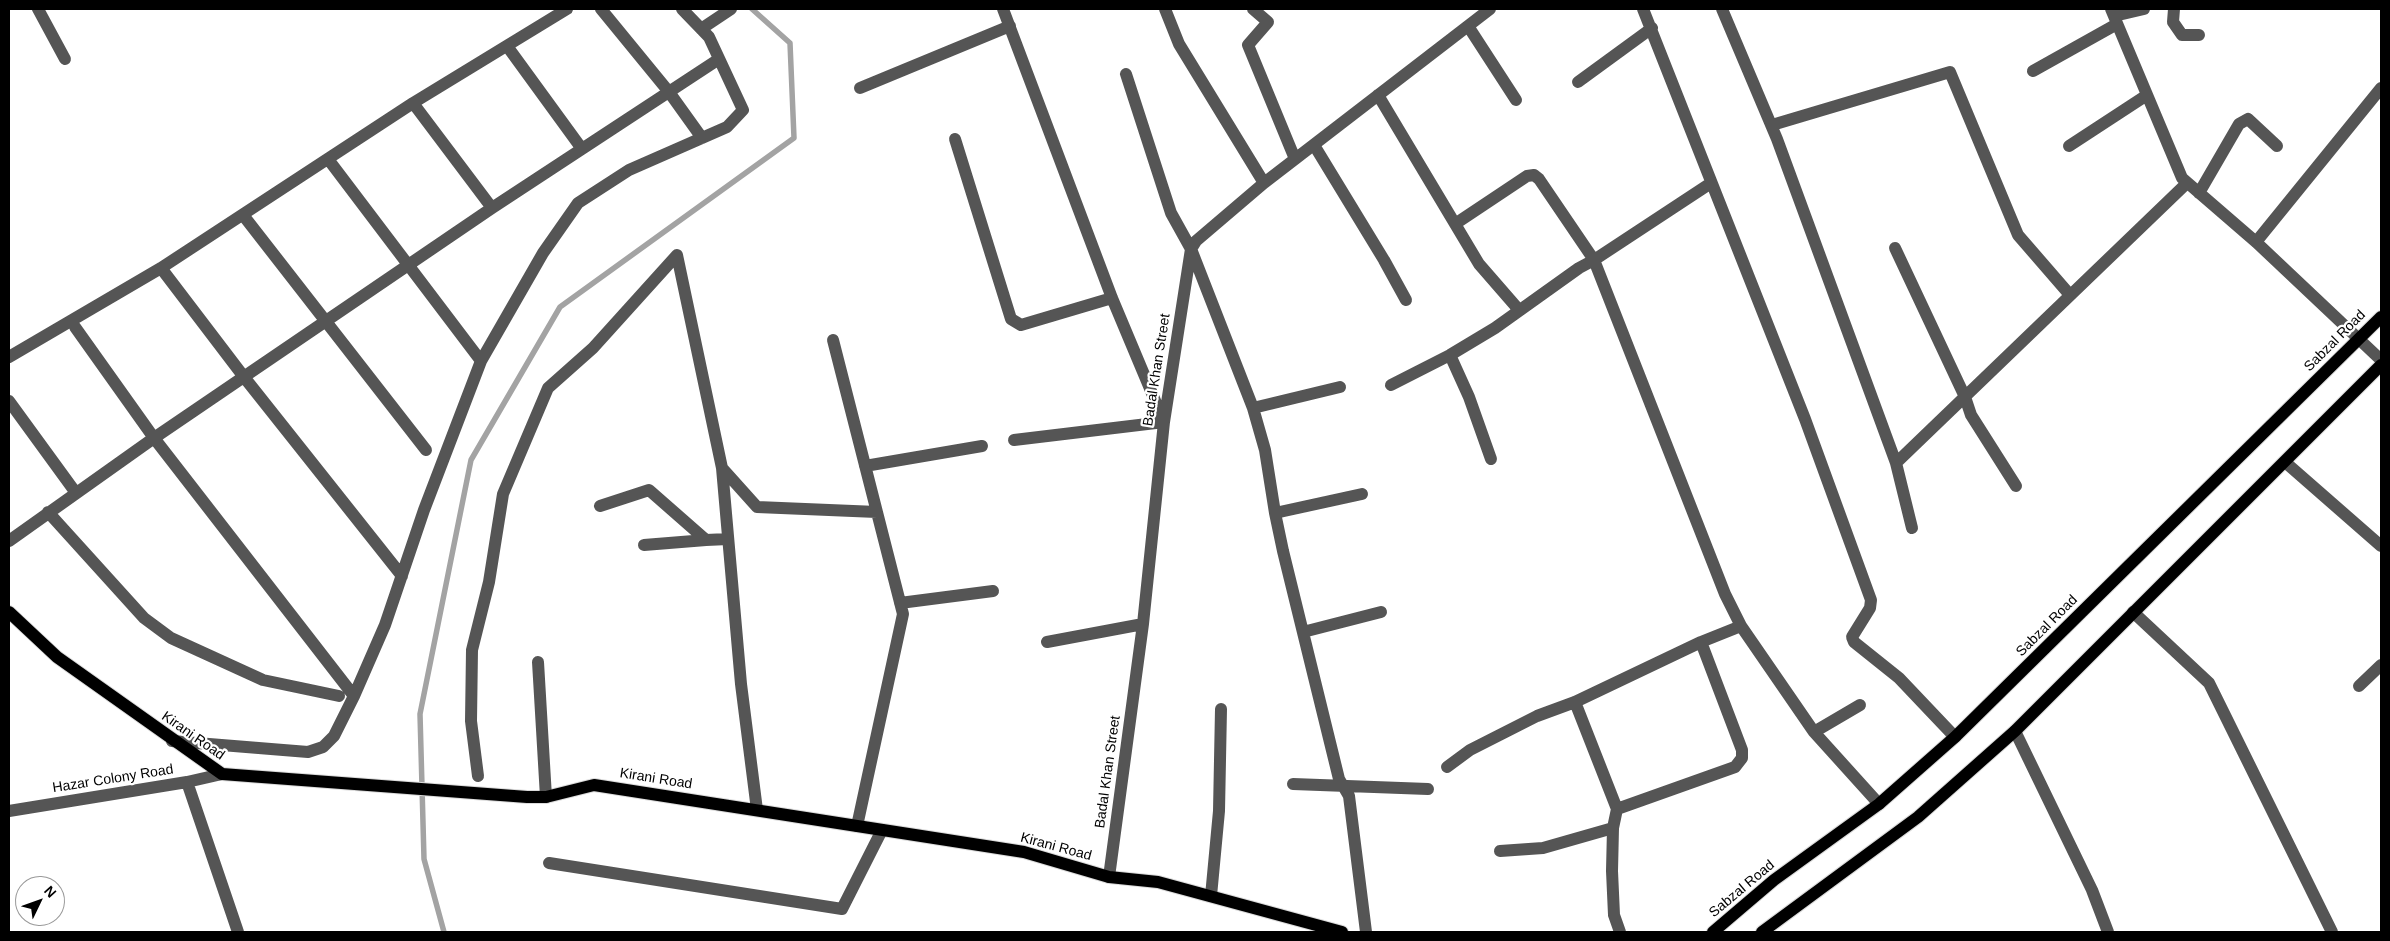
<!DOCTYPE html>
<style>
body{margin:0}
#map{position:relative;width:2390px;height:941px;overflow:hidden;background:#fff;font-family:Arial,sans-serif}
canvas{display:block}
.frame{position:absolute;inset:0;border:10px solid #000;pointer-events:none}
.north{position:absolute;left:15px;top:876px;width:50px;height:50px;box-sizing:border-box;background:#fff;border:1px solid #999;border-radius:50%;rotate:48deg;font-size:14px;font-weight:700;line-height:20px;text-align:center;color:#000}
.north::after{content:'';display:block;margin:auto;width:18px;height:22px;background:#000;clip-path:polygon(50% 0,100% 100%,50% 72%,0 100%)}
</style>
<div id="map">
<canvas width="2390" height="941"></canvas>
<div class="frame"></div>
<div class="north">N</div>
</div>
<script>
const c = document.querySelector('canvas').getContext('2d');
c.lineJoin = 'round';
function shape(rows) {
  const path = new Path2D();
  for (const r of rows) {
    path.moveTo(r[0], r[1]);
    for (let i = 2; i < r.length; i += 2) path.lineTo(r[i], r[i + 1]);
  }
  return path;
}
function strokePath(path, color, width, dash) {
  c.strokeStyle = color;
  c.lineWidth = width;
  c.lineCap = dash ? 'butt' : 'round';
  c.setLineDash(dash || []);
  c.stroke(path);
}
function write(font, color, halo, rows, align = 'center') {
  c.font = font + ' Arial,sans-serif';
  c.lineWidth = 4.5;
  c.setLineDash([]);
  c.textBaseline = 'middle';
  c.strokeStyle = halo;
  c.fillStyle = color;
  for (const [text, x, y, turn = 0] of rows) {
    c.save();
    c.translate(x, y);
    c.rotate((+turn || 0) * Math.PI / 180);
    c.textAlign = isNaN(turn) ? turn : align;
    if (halo) c.strokeText(text, 0, 0);
    c.fillText(text, 0, 0);
    c.restore();
  }
}
strokePath(shape([
 [444,932,424,859,420,714,471,460,560,307,794,138,790,43,752,9]
]), '#a3a3a3', 5.5);
const major = shape([
 [9,612,57,657,222,774,527,797,546,797,594,785,1024,852,1109,877,1158,882,1342,932],
 [1713,932,1774,880,1879,804,1955,737,2381,317],
 [1762,932,1918,817,2015,731,2381,365]
]);
strokePath(major, '#dbdbdb', 14);
strokePath(shape([
 [38,9,65,59],
 [601,9,669,92,702,138],
 [1003,9,1112,298,1164,422,1014,440],
 [1165,9,1179,44,1264,183],
 [1253,9,1268,22,1248,45,1295,159],
 [1643,9,1805,419,1871,600,1870,608,1852,637,1854,642,1899,678,1955,737],
 [1722,9,1777,139,1896,463,1912,528],
 [2111,9,2182,178,2256,242,2381,360],
 [2174,9,2173,22,2182,35,2199,35],
 [2114,16,2144,9],
 [1468,26,1516,100],
 [701,29,731,9],
 [507,46,582,149],
 [2033,71,2117,24],
 [1126,74,1171,213,1191,249,1253,408,1265,450,1275,513,1283,551,1339,779,1349,796,1366,932],
 [1578,82,1652,28],
 [860,88,1010,26],
 [1378,95,1479,264,1519,310],
 [413,103,492,208],
 [1772,125,1950,72,2018,235,2070,295],
 [955,139,1011,319,1021,325,1112,298],
 [1314,145,1384,260,1406,300],
 [2069,146,2147,95],
 [328,159,481,361],
 [2199,193,2239,124,2248,119,2277,146],
 [243,215,426,450],
 [1455,224,1527,176,1534,175,1539,179,1594,260,1725,594,1741,626,1814,732,1879,804],
 [2256,242,2381,88],
 [1895,248,1965,397,1971,415,2016,486],
 [161,268,244,377,402,576],
 [75,327,154,438,354,696],
 [833,340,903,614,857,826],
 [1450,355,1469,397,1491,459],
 [9,357,161,268,413,103,567,9],
 [1391,385,1450,355,1495,328,1579,268,1594,260,1711,183],
 [9,401,76,493],
 [1253,408,1340,387],
 [2285,462,2381,546],
 [1896,463,2187,183],
 [865,466,982,446],
 [722,468,757,507,877,512],
 [600,506,649,490,706,540,728,539],
 [48,512,144,618,171,638,263,680,339,696],
 [1275,513,1362,494],
 [9,541,154,438,492,208,719,59],
 [644,545,706,540],
 [900,603,993,591],
 [2133,612,2209,683,2332,932],
 [1303,632,1381,612],
 [1047,642,1143,624],
 [538,662,546,797],
 [2359,686,2381,665],
 [1575,702,1617,809,1613,828,1612,871,1614,915,1620,932],
 [2015,731,2092,890,2108,932],
 [1814,732,1860,705],
 [172,741,308,752,323,747,334,736,354,696,385,625,424,510,481,361,543,253,578,203,629,170,727,127,743,110,709,37,682,9],
 [1447,767,1470,750,1537,716,1575,702,1701,642,1741,626],
 [478,776,471,721,472,650,489,582,503,494,548,388,593,348,677,255,722,468,741,684,757,810],
 [187,782,238,932],
 [1293,784,1428,789],
 [1617,809,1735,767,1742,758,1742,750,1701,642],
 [9,811,187,782,222,774],
 [1500,851,1543,848,1613,828],
 [549,863,842,909,882,830],
 [1109,877,1143,624,1164,422,1191,249,1196,241,1264,183,1490,9],
 [1211,896,1219,811,1221,709]
]), '#555', 12);
strokePath(major, '#000', 12);
write('14px', '#000', '#fff', [
 ["Sabzal Road",2335,341,-45],
 ["Badal Khan Street",1157,370,-81],
 ["Sabzal Road",2047,626,-45],
 ["Kirani Road",193,736,35],
 ["Badal Khan Street",1108,772,-82],
 ["Hazar Colony Road",113,779,-9],
 ["Kirani Road",656,779,9],
 ["Kirani Road",1056,847,15],
 ["Sabzal Road",1742,889,-40]
]);
</script>
